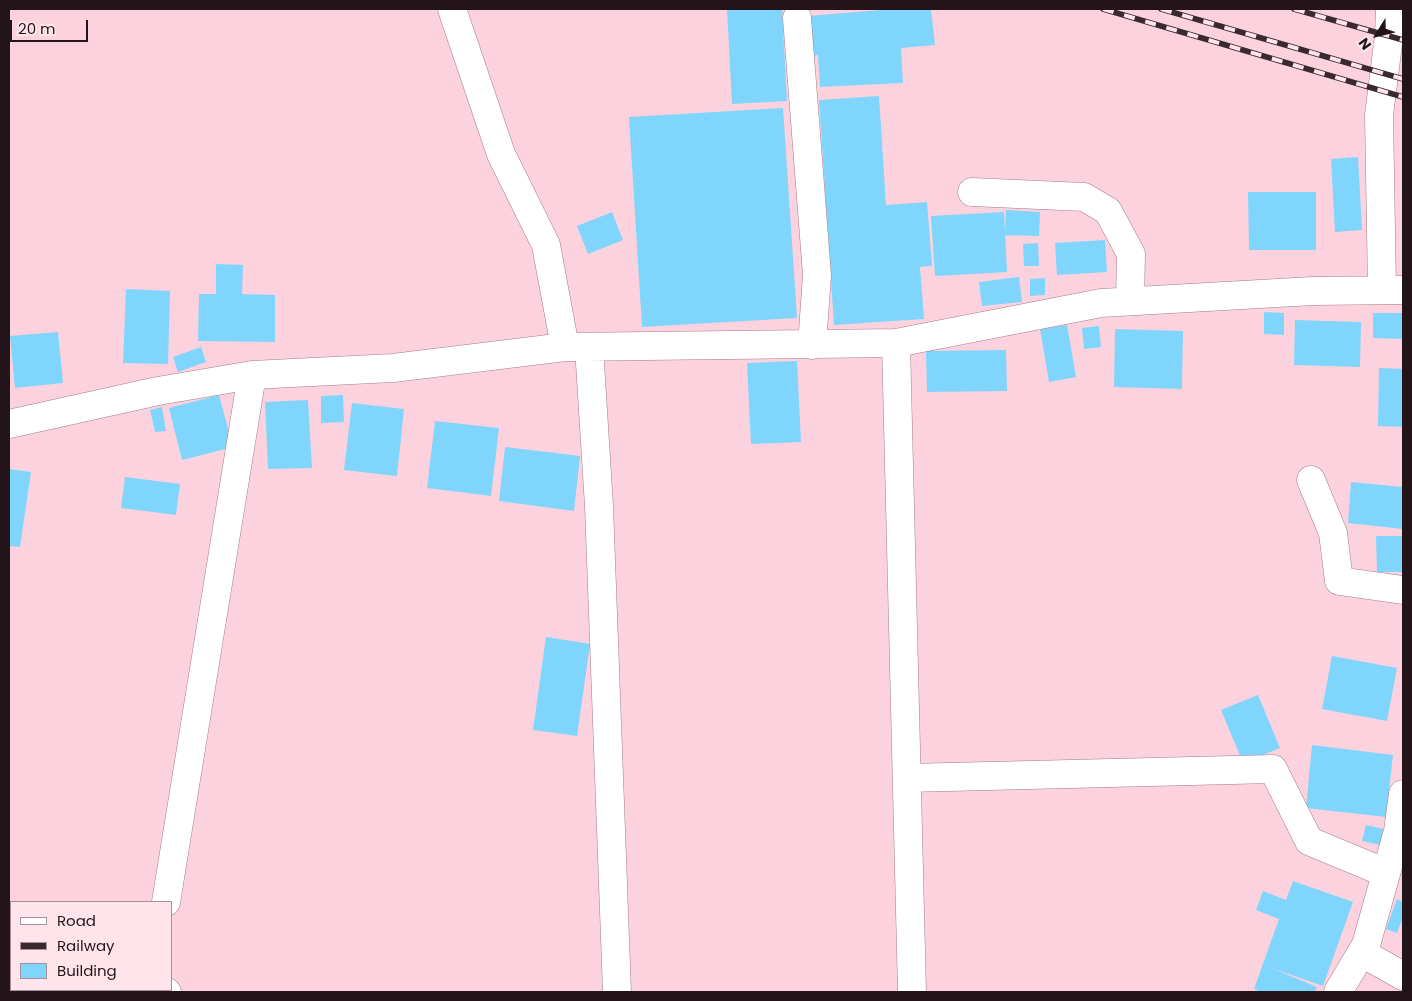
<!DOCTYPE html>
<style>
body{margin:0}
#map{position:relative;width:1412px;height:1001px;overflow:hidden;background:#fcd2de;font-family:Poppins,sans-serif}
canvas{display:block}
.frame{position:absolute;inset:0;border:10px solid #221418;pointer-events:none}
.legend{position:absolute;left:10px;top:901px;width:162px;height:90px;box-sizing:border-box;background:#ffe5eb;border:1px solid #a79197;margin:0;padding:6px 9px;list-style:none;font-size:15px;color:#221418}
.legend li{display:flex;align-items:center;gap:10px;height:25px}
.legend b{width:25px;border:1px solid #a79197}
.north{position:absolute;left:1352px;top:10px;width:50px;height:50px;-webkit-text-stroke:4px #ffe5eb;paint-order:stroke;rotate:234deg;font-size:14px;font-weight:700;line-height:20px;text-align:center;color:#221418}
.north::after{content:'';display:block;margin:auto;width:18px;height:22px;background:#221418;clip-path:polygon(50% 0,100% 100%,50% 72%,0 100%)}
.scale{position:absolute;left:10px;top:20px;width:78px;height:22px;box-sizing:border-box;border:2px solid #221418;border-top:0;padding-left:6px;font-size:15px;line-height:18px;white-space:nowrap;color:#221418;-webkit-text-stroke:4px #ffe5eb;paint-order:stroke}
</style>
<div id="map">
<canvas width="1412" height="1001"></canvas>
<div class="frame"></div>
<ul class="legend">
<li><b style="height:6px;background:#fff"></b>Road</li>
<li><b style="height:6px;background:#3a292e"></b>Railway</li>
<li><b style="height:14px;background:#80d5fd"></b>Building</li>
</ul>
<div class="north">N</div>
<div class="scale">20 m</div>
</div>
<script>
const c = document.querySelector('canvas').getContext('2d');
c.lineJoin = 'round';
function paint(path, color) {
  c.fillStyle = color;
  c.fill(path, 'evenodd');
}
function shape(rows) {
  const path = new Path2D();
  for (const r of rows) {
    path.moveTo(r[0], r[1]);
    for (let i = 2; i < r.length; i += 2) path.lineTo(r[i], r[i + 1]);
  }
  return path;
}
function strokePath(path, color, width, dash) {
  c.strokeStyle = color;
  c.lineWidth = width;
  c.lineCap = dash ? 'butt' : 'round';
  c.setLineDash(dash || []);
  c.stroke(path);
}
paint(shape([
 [727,9,782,9,787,101,732,104],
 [894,9,931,9,935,45,901,48,903,83,820,87,818,55,811,56,807,16],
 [879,96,886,205,927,202,932,266,920,267,924,319,834,325,819,100],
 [783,108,797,318,642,327,629,117],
 [1358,157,1362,230,1335,232,1331,159],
 [1248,192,1316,192,1316,250,1249,250],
 [1006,210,1040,212,1039,236,1005,235],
 [612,212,623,240,588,254,577,226],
 [1004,212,1007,272,935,276,931,216],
 [1105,240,1107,272,1057,275,1055,243],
 [1038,243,1039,266,1024,266,1023,244],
 [216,264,243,265,242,294,275,295,275,342,198,341,199,294,216,294],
 [1019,277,1022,302,982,306,979,282],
 [1045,278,1045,295,1030,296,1030,279],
 [126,289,170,291,168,364,123,363],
 [1264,312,1284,313,1284,335,1264,334],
 [1373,313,1403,313,1403,339,1373,338],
 [1295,320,1361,322,1360,367,1294,365],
 [1067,325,1076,377,1049,382,1040,329],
 [1099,326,1101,347,1084,349,1082,328],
 [1115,329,1183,331,1182,389,1114,387],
 [58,332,63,383,15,388,10,336],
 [201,347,206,362,178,372,173,357],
 [1006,350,1007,391,927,392,926,351],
 [797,361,801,442,751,444,747,363],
 [1379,368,1403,369,1403,427,1378,426],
 [219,395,233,447,182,460,169,408],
 [343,395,344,422,321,423,321,396],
 [308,400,312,468,268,469,265,402],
 [352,403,404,409,397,476,344,470],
 [162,407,166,431,155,432,150,410],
 [435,421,499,428,491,496,427,488],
 [505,447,580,456,574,511,499,501],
 [9,469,31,472,20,547,9,546],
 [125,477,180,484,176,515,121,508],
 [1351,482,1403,487,1403,529,1348,523],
 [1376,536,1403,536,1403,572,1377,572],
 [546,637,590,644,577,736,533,730],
 [1332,656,1397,668,1387,721,1322,709],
 [1258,695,1280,748,1243,763,1221,710],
 [1312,745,1393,755,1386,817,1306,808],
 [1366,825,1383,829,1380,845,1362,841],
 [1293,881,1353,902,1323,986,1271,968,1317,987,1315,992,1261,992,1254,989,1279,919,1256,910,1263,891,1286,900],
 [1397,899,1403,902,1403,917,1397,933,1386,929]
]), '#80d5fd');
const minor = shape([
 [452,9,501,154,546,245,565,347],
 [797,18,817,275,812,345],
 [972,192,1084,197,1108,211,1131,254,1130,301],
 [1382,289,1379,115,1389,36,1390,9],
 [896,343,912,992],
 [589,347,599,506,617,992],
 [9,424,158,391,252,375,393,368,565,347,896,343,1101,303,1313,291,1403,290],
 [1311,480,1333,533,1339,581,1403,590],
 [907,778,1273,769,1309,841,1386,873],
 [166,902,252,375],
 [9,931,11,932],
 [1362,953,1403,976],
 [161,990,167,992],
 [1338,992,1366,945,1398,831,1403,794]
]);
strokePath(minor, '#a27c86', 29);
strokePath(minor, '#fff', 28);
const rail = shape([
 [1103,9,1403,97],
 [1161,9,1403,79],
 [1294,9,1403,40]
]);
strokePath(rail, '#3a292e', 5.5);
strokePath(rail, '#ffe5eb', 4, [11]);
</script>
